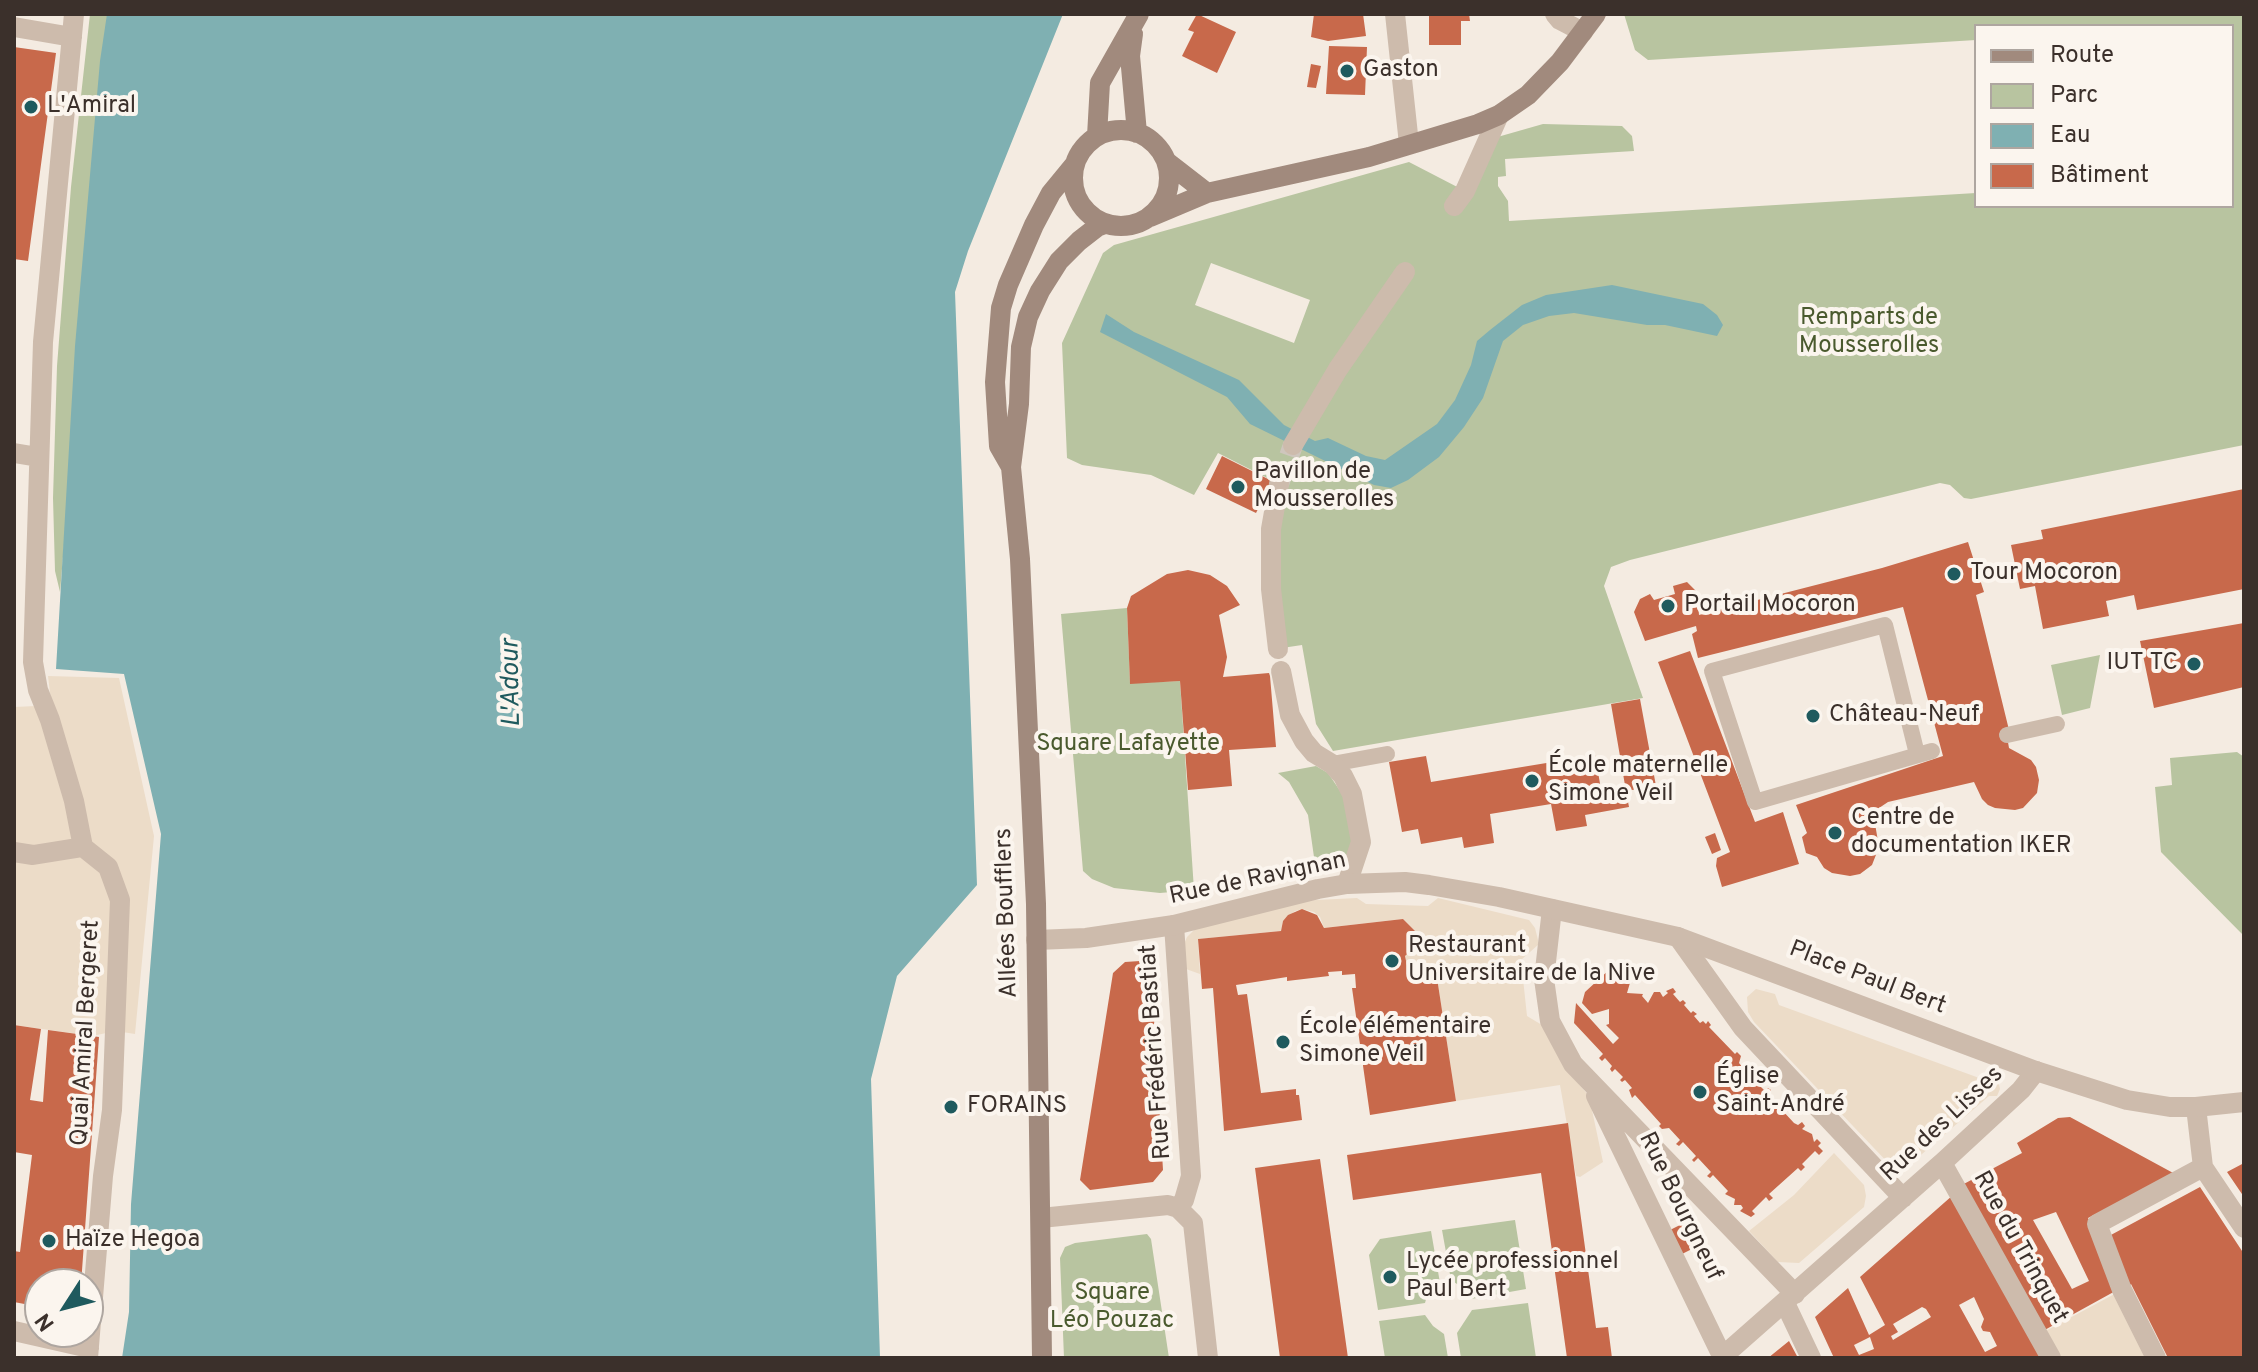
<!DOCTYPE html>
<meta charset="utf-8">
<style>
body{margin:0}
#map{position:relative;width:2258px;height:1372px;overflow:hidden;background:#f4ebe1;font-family:Overpass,sans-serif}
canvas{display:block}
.frame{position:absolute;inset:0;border:16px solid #3b302b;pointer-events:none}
.legend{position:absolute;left:1974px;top:24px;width:260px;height:184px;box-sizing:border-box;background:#fbf5ee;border:2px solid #aea6a0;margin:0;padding:10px 14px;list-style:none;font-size:24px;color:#3b302b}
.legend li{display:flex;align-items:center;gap:16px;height:40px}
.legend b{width:40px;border:2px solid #aea6a0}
.north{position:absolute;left:24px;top:1268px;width:80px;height:80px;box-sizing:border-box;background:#fbf5ee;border:2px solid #aea6a0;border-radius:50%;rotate:234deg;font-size:22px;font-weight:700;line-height:32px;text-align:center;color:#3b302b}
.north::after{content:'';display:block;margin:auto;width:28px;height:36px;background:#1f5a5e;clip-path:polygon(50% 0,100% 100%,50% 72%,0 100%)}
</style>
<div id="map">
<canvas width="2258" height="1372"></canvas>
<div class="frame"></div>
<ul class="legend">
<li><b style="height:10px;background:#a18a7d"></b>Route</li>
<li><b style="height:22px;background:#b8c4a0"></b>Parc</li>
<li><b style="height:22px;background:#7fb0b2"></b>Eau</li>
<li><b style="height:22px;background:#c8694b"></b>Bâtiment</li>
</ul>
<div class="north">N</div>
</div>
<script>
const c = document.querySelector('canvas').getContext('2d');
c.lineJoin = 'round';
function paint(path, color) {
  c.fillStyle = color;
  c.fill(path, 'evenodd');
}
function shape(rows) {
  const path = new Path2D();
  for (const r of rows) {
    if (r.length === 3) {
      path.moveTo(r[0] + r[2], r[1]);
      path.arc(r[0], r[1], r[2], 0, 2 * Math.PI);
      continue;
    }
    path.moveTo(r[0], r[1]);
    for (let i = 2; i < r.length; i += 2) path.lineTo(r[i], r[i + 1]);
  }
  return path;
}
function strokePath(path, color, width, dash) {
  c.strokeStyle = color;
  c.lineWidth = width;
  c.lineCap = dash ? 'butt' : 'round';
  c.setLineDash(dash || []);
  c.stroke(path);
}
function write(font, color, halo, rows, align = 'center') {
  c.font = font + ' Overpass,sans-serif';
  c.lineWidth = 8;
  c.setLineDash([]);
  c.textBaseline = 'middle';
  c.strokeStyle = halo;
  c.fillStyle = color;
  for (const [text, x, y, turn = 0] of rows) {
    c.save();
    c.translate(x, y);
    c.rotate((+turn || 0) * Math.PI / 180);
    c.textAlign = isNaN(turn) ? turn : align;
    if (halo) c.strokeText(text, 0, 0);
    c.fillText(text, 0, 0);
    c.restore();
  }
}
paint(shape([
 [90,14,109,14,60,592,55,571,53,498,57,366,71,187],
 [1624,14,2244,14,2244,445,1971,499,1964,498,1950,485,1940,483,1630,560,1611,567,1604,586,1643,698,1333,751,1316,724,1302,645,1282,648,1278,535,1285,487,1218,453,1194,495,1151,475,1082,465,1067,458,1062,343,1103,253,1114,245,1409,162,1465,191,1494,138,1543,124,1622,126,1632,136,1634,151,1505,159,1506,176,1498,177,1498,186,1508,201,1509,221,1976,193,1976,206,2232,206,2232,26,1976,26,1976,40,1648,60,1635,50],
 [1211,263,1310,300,1294,343,1195,305],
 [1127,608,1130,683,1180,681,1194,890,1160,893,1114,888,1092,879,1083,871,1061,614],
 [2100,655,2090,708,2062,715,2051,665],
 [2237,752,2244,757,2244,936,2161,852,2155,787,2172,785,2170,758],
 [1316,766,1328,773,1349,804,1354,842,1345,859,1315,864,1308,815,1289,782,1278,773],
 [1515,1220,1526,1289,1471,1299,1463,1288,1451,1280,1442,1230],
 [1431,1231,1440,1283,1428,1292,1425,1303,1378,1310,1369,1255,1380,1239],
 [1147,1234,1151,1239,1169,1358,1064,1358,1060,1258,1065,1247,1075,1243],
 [1528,1303,1536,1358,1461,1358,1457,1333,1472,1310],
 [1425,1315,1433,1326,1444,1334,1448,1358,1385,1358,1379,1321]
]), '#b8c4a0');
paint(shape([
 [48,676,119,678,154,836,135,1034,116,1031,92,1036,14,1025,14,707,36,706,51,701],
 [1357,898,1366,904,1428,906,1438,898,1529,920,1535,928,1539,944,1521,960,1527,1016,1542,1025,1563,1065,1589,1096,1603,1162,1580,1177,1576,1176,1560,1085,1456,1101,1437,978,1410,980,1405,956,1423,939,1403,919,1324,928,1320,917,1314,912,1302,909,1295,911,1283,921,1281,931,1198,939,1200,974,1186,969,1184,944,1187,937,1198,926,1296,901],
 [1756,989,1775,994,1779,1005,1982,1079,1992,1074,1998,1080,2000,1089,1997,1096,1989,1096,1907,1167,1900,1170,1892,1167,1754,1022,1748,1012,1747,997],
 [1834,1153,1864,1185,1866,1196,1864,1207,1799,1263,1778,1262,1749,1231,1794,1195],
 [2122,1290,2156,1358,2051,1358,2038,1335]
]), '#ecdcc8');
paint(shape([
 [107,14,1063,14,968,251,955,292,977,885,897,976,871,1079,880,1358,122,1358,129,1312,131,1204,161,834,124,674,56,669,75,346,100,61],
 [1612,285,1703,304,1717,315,1723,325,1717,336,1665,325,1647,325,1574,313,1549,316,1523,325,1503,341,1483,398,1464,427,1439,457,1408,480,1391,488,1374,485,1250,424,1227,397,1100,332,1106,314,1134,332,1239,380,1284,425,1315,441,1328,438,1366,456,1385,460,1437,424,1455,400,1471,365,1477,341,1490,330,1522,305,1546,295]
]), '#7fb0b2');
paint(shape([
 [1197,14,1236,32,1217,73,1182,56,1194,32,1188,30],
 [1314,14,1363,14,1366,36,1328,41,1311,37],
 [1429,14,1469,14,1470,21,1461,21,1461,45,1429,45],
 [1329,46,1367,47,1365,95,1326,94],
 [14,47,56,53,28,261,14,259],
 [1311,64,1321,66,1316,88,1307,87],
 [1222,456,1272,481,1256,513,1206,489],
 [2244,489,2244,589,2137,610,2134,595,2106,601,2109,616,2043,629,2035,586,2020,589,2011,545,2043,539,2041,530],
 [1968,542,1984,592,1976,595,2009,730,2006,731,2009,748,2031,760,2036,767,2039,780,2037,793,2023,808,2015,810,1995,808,1988,805,1982,799,1974,782,1888,802,1873,812,1879,847,1872,865,1860,874,1850,876,1832,873,1824,868,1817,857,1806,853,1802,837,1807,833,1796,805,1943,756,1903,607,1698,658,1692,634,1697,631,1696,626,1645,641,1634,612,1640,599,1650,594,1654,600,1675,594,1673,586,1687,582,1697,592,1699,615,1882,568],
 [1188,570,1210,575,1227,586,1240,605,1219,615,1227,657,1223,677,1269,673,1270,676,1276,747,1229,750,1232,786,1188,790,1180,681,1130,684,1127,608,1131,596,1167,574],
 [2244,623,2244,687,2154,708,2140,641],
 [1690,651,1755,822,1783,812,1799,864,1722,887,1716,866,1717,858,1730,852,1658,662],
 [1640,699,1656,786,1626,791,1629,807,1585,815,1587,826,1556,831,1551,804,1490,814,1494,843,1464,848,1462,837,1421,844,1418,829,1402,832,1389,762,1426,756,1431,782,1595,755,1602,795,1626,791,1611,704],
 [1715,833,1721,850,1712,854,1705,837],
 [1302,909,1317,915,1324,928,1403,919,1423,939,1405,956,1410,980,1437,978,1456,1101,1370,1115,1352,988,1356,988,1355,974,1342,975,1342,971,1328,972,1329,976,1287,981,1287,977,1236,985,1238,995,1247,994,1261,1093,1296,1089,1296,1095,1299,1095,1302,1120,1224,1131,1213,988,1202,989,1198,939,1281,931,1283,921,1288,915],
 [1140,961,1151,969,1163,1170,1153,1182,1090,1190,1080,1180,1113,973,1125,962],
 [1623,967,1632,976,1627,993,1643,994,1642,996,1648,1003,1654,992,1660,992,1663,997,1668,993,1666,991,1673,988,1676,992,1673,994,1680,1002,1683,1000,1686,1003,1684,1005,1691,1013,1693,1011,1697,1014,1694,1016,1700,1023,1703,1021,1706,1024,1708,1021,1711,1025,1709,1027,1735,1054,1737,1052,1741,1056,1739,1063,1749,1075,1753,1072,1756,1075,1752,1078,1765,1091,1768,1088,1771,1090,1767,1094,1779,1107,1783,1103,1786,1106,1782,1110,1794,1123,1798,1125,1802,1122,1805,1126,1802,1129,1812,1134,1814,1142,1817,1139,1821,1143,1818,1146,1823,1151,1819,1155,1815,1151,1802,1164,1805,1167,1801,1171,1798,1168,1769,1194,1773,1198,1769,1201,1766,1197,1752,1211,1755,1214,1751,1217,1740,1211,1743,1208,1741,1205,1734,1205,1735,1199,1725,1194,1728,1191,1713,1175,1710,1178,1707,1176,1711,1172,1698,1158,1694,1162,1692,1160,1696,1156,1683,1142,1679,1146,1676,1144,1680,1140,1669,1128,1662,1129,1659,1126,1661,1124,1635,1095,1632,1098,1629,1090,1632,1088,1625,1080,1622,1082,1620,1080,1623,1077,1615,1069,1612,1072,1610,1069,1612,1066,1605,1058,1602,1061,1599,1058,1603,1054,1574,1023,1576,1003,1613,1044,1619,1038,1606,1025,1609,1024,1609,1009,1592,1014,1582,1003,1585,992,1610,969],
 [14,1025,41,1029,30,1100,43,1102,48,1030,99,1037,81,1284,40,1284,40,1307,14,1302,14,1251,20,1252,32,1155,14,1152],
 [946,1100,955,1100,956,1114,947,1115],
 [2070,1117,2175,1174,2088,1218,2119,1289,2041,1332,1960,1186,2022,1153,2017,1143,2058,1118],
 [2056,1212,2089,1281,2072,1289,2033,1220],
 [1568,1123,1596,1328,1608,1327,1612,1358,1567,1358,1541,1173,1353,1200,1347,1155],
 [1320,1159,1348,1358,1280,1358,1255,1168],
 [2244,1163,2244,1197,2227,1172],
 [2200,1187,2244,1254,2244,1358,2168,1358,2131,1284,2130,1285,2109,1236],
 [1953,1195,2041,1358,1834,1358,1815,1317,1848,1288,1869,1335,1885,1325,1860,1277],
 [1974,1297,1984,1319,1981,1327,1983,1331,1990,1332,1997,1346,1985,1352,1959,1305],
 [1922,1307,1926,1309,1931,1317,1893,1340,1891,1336,1898,1332,1893,1324],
 [1870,1337,1874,1349,1859,1355,1854,1345],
 [1684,1223,1696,1247,1678,1256,1666,1232],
 [1789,1341,1798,1358,1768,1358]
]), '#c8694b');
strokePath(shape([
 [1279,484,1293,445]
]), '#cfc6bd', 20, [20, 10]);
strokePath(shape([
 [2007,735,2057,724],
 [1917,754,1885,625,1712,671,1755,802,1932,751],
 [1332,764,1387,754]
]), '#cdbbac', 16);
strokePath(shape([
 [1454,206,1465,191,1499,115],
 [1293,445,1338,369,1405,272],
 [1278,649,1271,589,1271,529,1279,484],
 [1281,671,1290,715,1304,741,1314,753,1332,764,1343,776,1352,794,1361,842,1347,884],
 [2196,1107,2203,1167,2244,1228],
 [2156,1358,2122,1290,2097,1224,2203,1167]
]), '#cdbbac', 20);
strokePath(shape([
 [74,14,43,342,33,662,38,690,50,720,74,801,83,847,108,867,120,900,112,1110,103,1176,88,1358],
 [1395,14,1409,144],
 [1555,14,1560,20,1583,32],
 [14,27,72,37],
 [14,453,38,457],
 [14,852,33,855,83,847],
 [1552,909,1544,979,1550,1021,1573,1064,1795,1294],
 [1174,925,1191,1176,1184,1200,1178,1208],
 [1678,937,1743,1028,1903,1198],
 [1596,1096,1723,1358],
 [1942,1163,2051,1358],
 [1178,1208,1193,1223,1208,1358],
 [1041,1218,1168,1205,1178,1208],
 [1785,1303,1811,1358],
 [14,1331,89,1348],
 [1722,1357,1942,1163,2021,1090,2036,1071]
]), '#cdbbac', 20);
strokePath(shape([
 [1036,940,1086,938,1174,925,1318,889,1347,884,1405,882,1429,885,1499,897,1678,937,2036,1071,2127,1100,2170,1107,2196,1107,2244,1102]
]), '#cdbbac', 20);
strokePath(shape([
 [1133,34,1130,56,1137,133],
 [1121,178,48],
 [1097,136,1100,83,1139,14],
 [1167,162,1207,193],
 [1150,217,1207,193,1369,157,1478,124,1499,115,1528,95,1560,62,1596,14],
 [1011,467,999,446,995,382,1001,308,1008,285,1034,225,1051,193,1074,165],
 [1042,1358,1036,904,1020,559,1011,467,1019,404,1021,347,1028,317,1040,291,1059,261,1079,241,1097,227,1105,224]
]), '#a18a7d', 20);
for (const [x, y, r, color] of [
 [1347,71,8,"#1f5a5e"],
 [31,107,8,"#1f5a5e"],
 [1238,487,8,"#1f5a5e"],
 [1954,574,8,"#1f5a5e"],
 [1668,606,8,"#1f5a5e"],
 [2194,664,8,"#1f5a5e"],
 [1813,716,8,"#1f5a5e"],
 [1532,781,8,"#1f5a5e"],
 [1835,833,8,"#1f5a5e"],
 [1392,961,8,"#1f5a5e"],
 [1283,1042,8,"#1f5a5e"],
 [1700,1092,8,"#1f5a5e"],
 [951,1107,8,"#1f5a5e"],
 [49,1241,8,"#1f5a5e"],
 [1390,1277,8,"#1f5a5e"]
]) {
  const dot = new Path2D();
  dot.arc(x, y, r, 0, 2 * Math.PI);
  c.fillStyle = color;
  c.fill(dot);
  strokePath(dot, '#fbf5ee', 3);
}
write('24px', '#3b302b', '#fbf5ee', [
 ["Gaston",1363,71],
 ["L'Amiral",47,107],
 ["Pavillon de",1254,473],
 ["Mousserolles",1254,501],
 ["Tour Mocoron",1970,574],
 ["Portail Mocoron",1684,606],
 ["IUT TC",2178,664,"right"],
 ["Château-Neuf",1829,716],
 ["École maternelle",1548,767],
 ["Simone Veil",1548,795],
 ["Centre de",1851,819],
 ["documentation IKER",1851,847],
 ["Restaurant",1408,947],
 ["Universitaire de la Nive",1408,975],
 ["École élémentaire",1299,1028],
 ["Simone Veil",1299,1056],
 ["Église",1716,1078],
 ["Saint-André",1716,1106],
 ["FORAINS",967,1107],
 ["Haïze Hegoa",65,1241],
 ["Lycée professionnel",1406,1263],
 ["Paul Bert",1406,1291]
], 'left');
write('24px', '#4a5a2e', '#fbf5ee', [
 ["Remparts de",1869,319],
 ["Mousserolles",1869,347],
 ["Square Lafayette",1128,745],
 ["Square",1112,1294],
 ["Léo Pouzac",1112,1322]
]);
write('24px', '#3b302b', '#fbf5ee', [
 ["Rue de Ravignan",1258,880,-12],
 ["Allées Boufflers",1008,913,-92],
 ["Place Paul Bert",1867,979,21],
 ["Quai Amiral Bergeret",87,1033,-87],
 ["Rue Frédéric Bastiat",1157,1052,-94],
 ["Rue des Lisses",1943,1125,-43],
 ["Rue Bourgneuf",1679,1207,64],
 ["Rue du Trinquet",2019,1248,61]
]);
write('italic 26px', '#1f5a5e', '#fbf5ee', [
 ["L'Adour",513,683,-91]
]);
</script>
